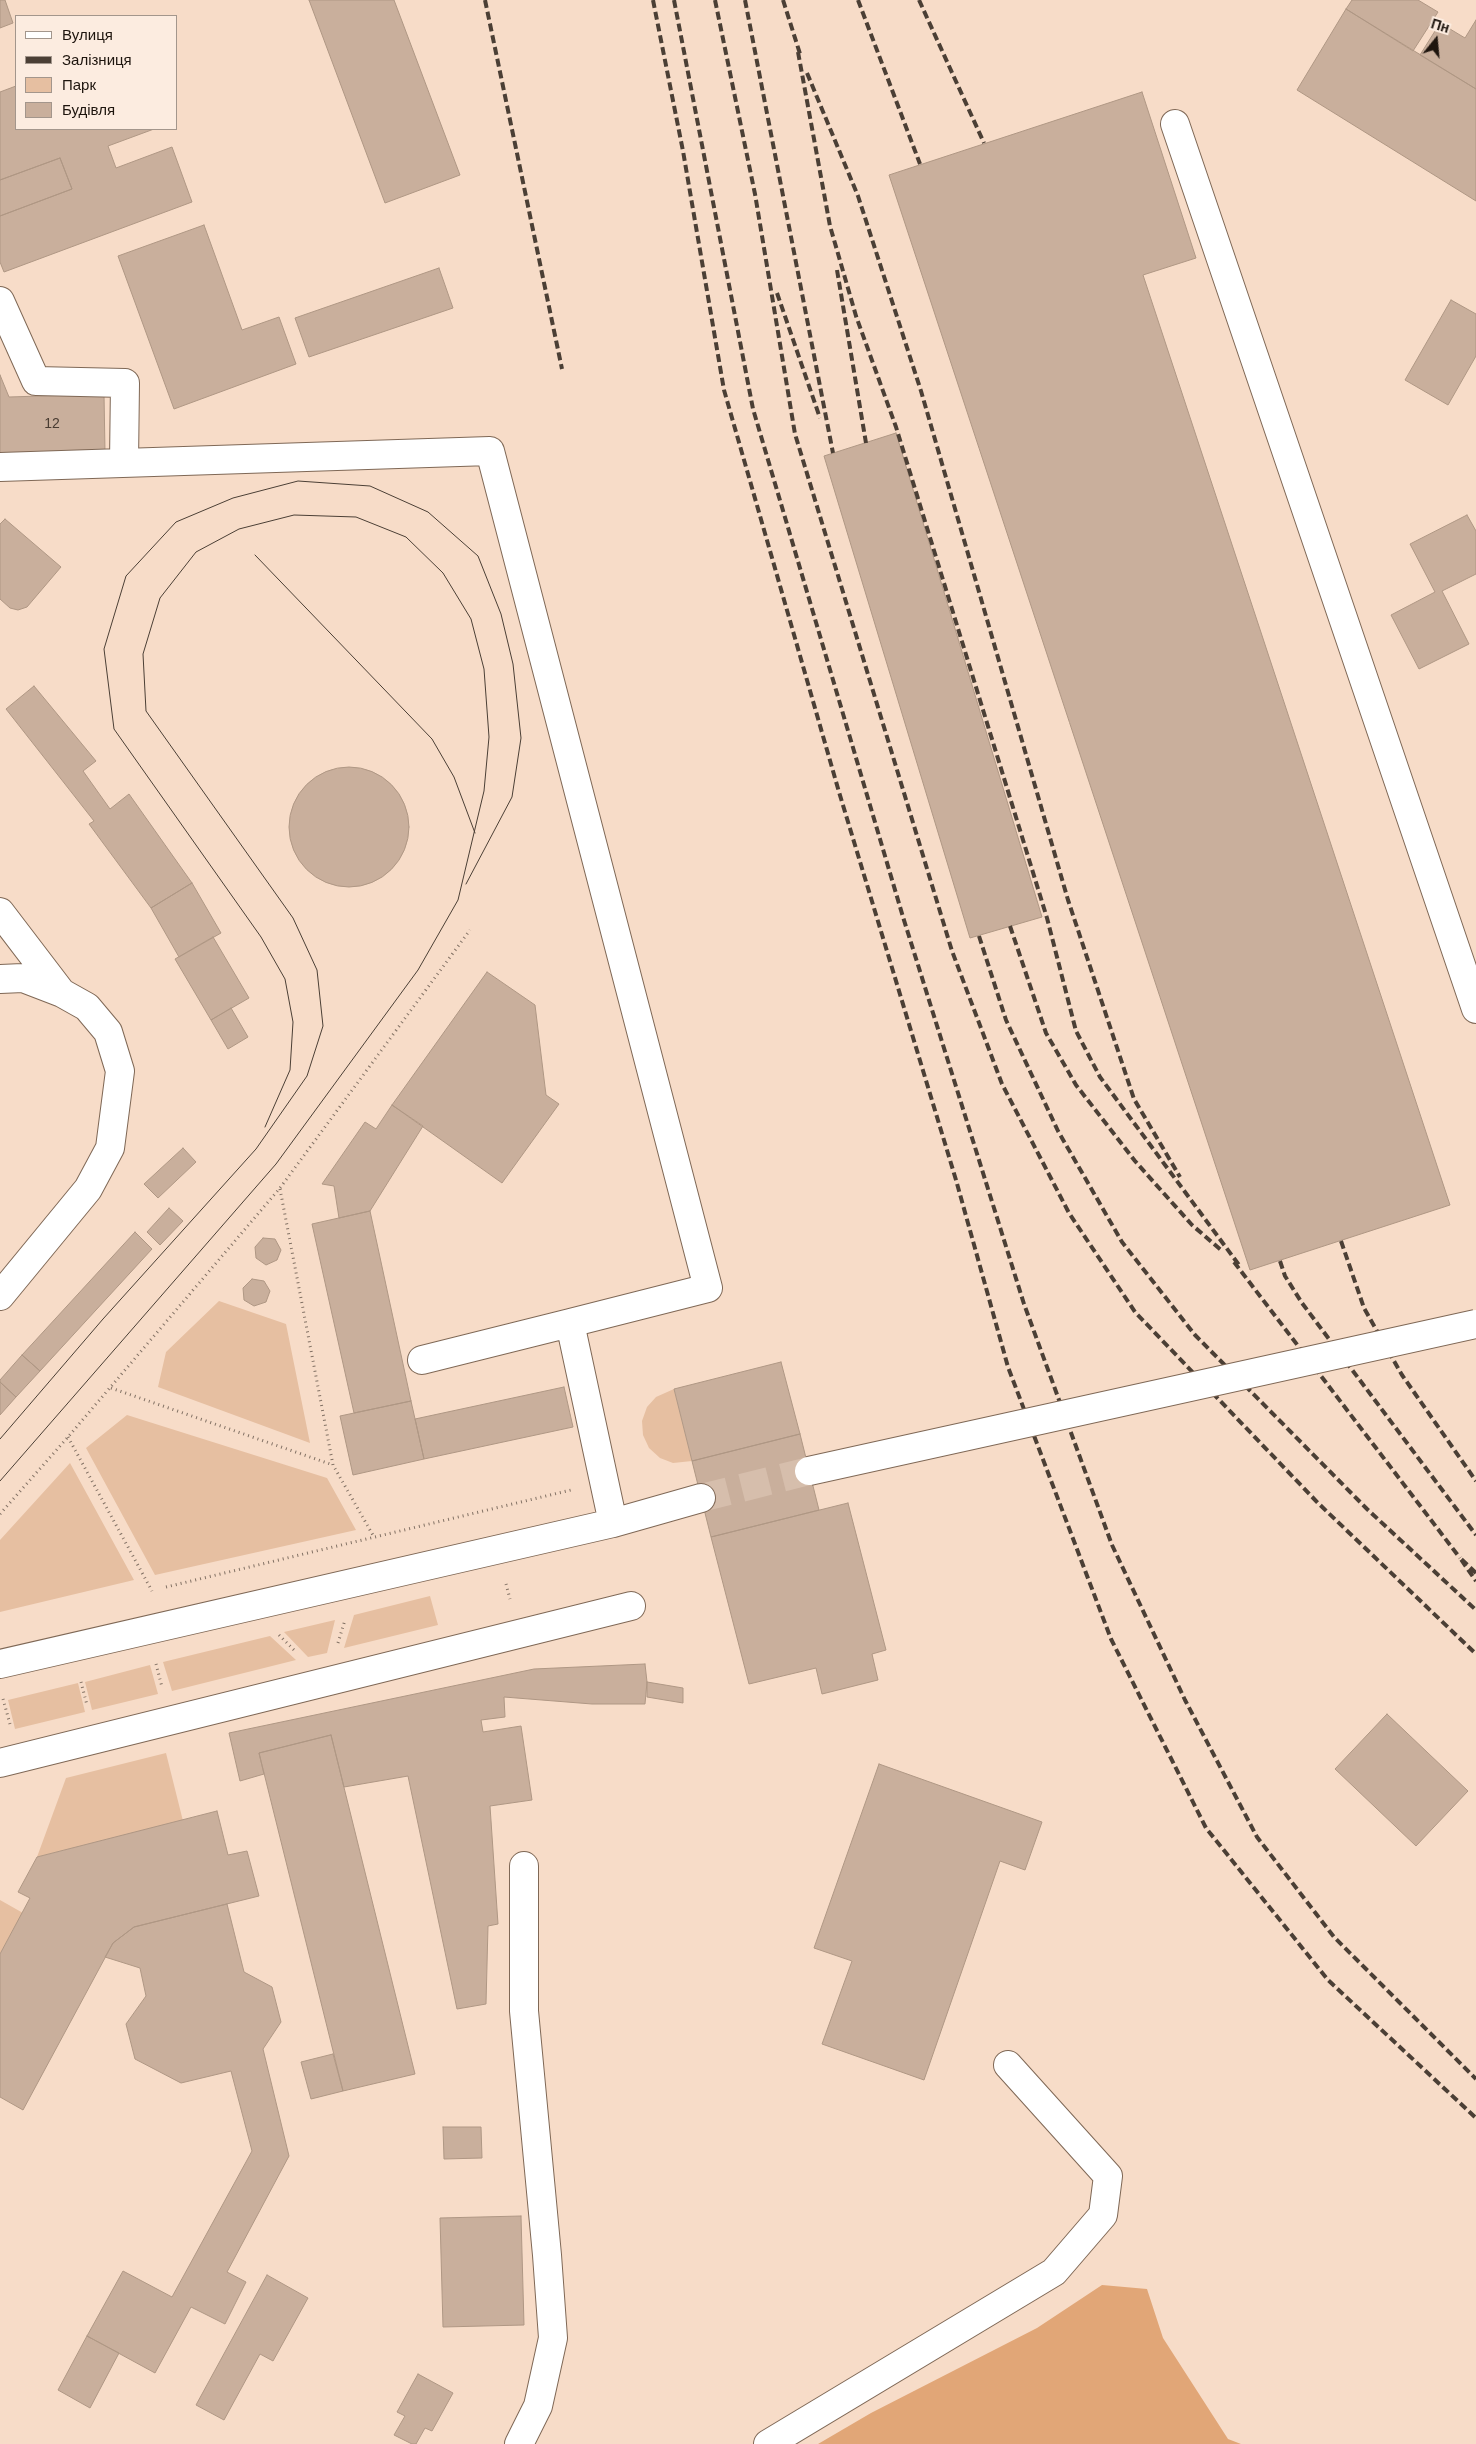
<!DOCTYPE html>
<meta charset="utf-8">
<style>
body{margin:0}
#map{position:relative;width:1476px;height:2444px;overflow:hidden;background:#f7dcc8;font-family:Helvetica,sans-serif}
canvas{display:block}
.legend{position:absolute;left:15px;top:15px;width:162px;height:115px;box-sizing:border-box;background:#fcece0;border:1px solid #a3968c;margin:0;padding:6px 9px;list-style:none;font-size:15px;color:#1e150e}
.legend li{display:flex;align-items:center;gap:10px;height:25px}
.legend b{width:25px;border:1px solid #a3968c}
.north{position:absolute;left:1411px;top:15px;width:50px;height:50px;-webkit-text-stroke:4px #fcece0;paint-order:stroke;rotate:17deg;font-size:14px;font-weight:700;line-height:20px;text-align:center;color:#1e150e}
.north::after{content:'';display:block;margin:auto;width:18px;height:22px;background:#1e150e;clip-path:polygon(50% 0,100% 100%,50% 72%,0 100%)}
</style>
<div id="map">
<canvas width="1476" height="2444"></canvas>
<ul class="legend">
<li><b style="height:6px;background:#fff"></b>Вулиця</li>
<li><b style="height:6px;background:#4b3f35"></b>Залізниця</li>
<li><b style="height:14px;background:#e6bfa1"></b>Парк</li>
<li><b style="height:14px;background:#c9af9c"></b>Будівля</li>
</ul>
<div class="north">Пн</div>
</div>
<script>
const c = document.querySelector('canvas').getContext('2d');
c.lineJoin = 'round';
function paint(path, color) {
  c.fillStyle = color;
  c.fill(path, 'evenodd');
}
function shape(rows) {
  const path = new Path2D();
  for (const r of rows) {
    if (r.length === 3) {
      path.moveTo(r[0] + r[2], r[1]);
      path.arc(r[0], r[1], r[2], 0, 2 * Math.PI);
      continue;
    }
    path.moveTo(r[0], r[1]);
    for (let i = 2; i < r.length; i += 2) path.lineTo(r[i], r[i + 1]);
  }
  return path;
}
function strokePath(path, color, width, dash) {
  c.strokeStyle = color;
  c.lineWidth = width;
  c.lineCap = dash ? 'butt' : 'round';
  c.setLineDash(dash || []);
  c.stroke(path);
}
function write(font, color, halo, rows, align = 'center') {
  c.font = font + ' Helvetica,sans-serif';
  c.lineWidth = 4.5;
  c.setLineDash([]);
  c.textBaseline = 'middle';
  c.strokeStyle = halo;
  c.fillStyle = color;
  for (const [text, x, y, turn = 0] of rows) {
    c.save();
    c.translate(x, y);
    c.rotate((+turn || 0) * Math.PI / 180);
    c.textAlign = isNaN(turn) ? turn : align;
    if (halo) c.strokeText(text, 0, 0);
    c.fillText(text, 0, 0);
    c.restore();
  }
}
paint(shape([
 [219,1301,286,1324,310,1443,158,1387,166,1352],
 [674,1389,692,1461,673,1463,660,1458,649,1448,643,1435,642,1421,647,1407,656,1397],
 [127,1415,327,1478,356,1530,155,1575,86,1448],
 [70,1463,134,1580,0,1612,0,1540],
 [430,1596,438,1625,344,1648,354,1615],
 [335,1620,327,1653,308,1657,284,1632],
 [270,1636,296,1660,172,1691,163,1662],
 [150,1665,158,1694,92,1710,85,1682],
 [78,1683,85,1712,15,1729,8,1700],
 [166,1753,183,1821,37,1857,66,1778],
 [0,1900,23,1913,0,1954]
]), '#e6bfa1');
paint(shape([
 [1102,2285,1147,2289,1163,2338,1228,2439,1241,2444,818,2444,871,2413,1037,2328]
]), '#e1a677');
const building = shape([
 [0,0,5,0,13,23,0,28,0,0],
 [309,0,394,0,460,175,385,203,309,0],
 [1352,0,1418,0,1438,12,1413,51,1346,9,1352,0],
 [1346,9,1476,89,1476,201,1297,90,1346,9],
 [1476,20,1476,89,1420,55,1440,23,1465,38,1476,20],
 [16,86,16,129,154,129,108,146,116,168,172,147,192,202,4,272,0,262,0,216,72,189,60,158,0,180,0,92,16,86],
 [1142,92,1196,258,1143,275,1450,1205,1250,1270,889,175,1142,92],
 [60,158,72,189,0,216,0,180,60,158],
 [204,225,242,330,279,317,296,364,174,409,118,256,204,225],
 [439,268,453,308,309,357,295,318,439,268],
 [1451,300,1476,314,1476,356,1448,405,1405,380,1451,300],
 [0,375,9,397,104,394,105,452,0,455,0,375],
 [896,433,1042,917,970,938,824,456,896,433],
 [1467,515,1476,531,1476,574,1442,591,1469,644,1419,669,1391,615,1435,592,1410,544,1467,515],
 [5,519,61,567,27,607,18,610,10,608,0,599,0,524,5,519],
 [34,686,96,761,83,771,110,809,129,794,192,883,151,908,89,824,94,821,6,709,34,686],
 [349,827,60],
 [192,883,221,933,179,957,151,908,192,883],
 [213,937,249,998,211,1020,175,959,213,937],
 [487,972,535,1005,546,1095,559,1104,502,1183,392,1105,487,972],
 [231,1008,248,1037,228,1049,211,1020,231,1008],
 [392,1105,423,1126,370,1211,339,1218,334,1186,322,1184,365,1122,376,1129,392,1105],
 [183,1148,196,1162,158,1198,144,1184,183,1148],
 [169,1208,183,1221,160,1245,147,1232,169,1208],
 [370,1211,411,1401,354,1413,312,1224,370,1211],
 [135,1232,152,1249,40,1371,22,1355,135,1232],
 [263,1238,275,1239,281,1250,277,1260,266,1265,256,1258,255,1247,263,1238],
 [252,1279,264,1281,270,1291,266,1302,254,1306,244,1300,243,1288,252,1279],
 [22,1355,40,1371,16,1397,0,1382,0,1380,22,1355],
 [781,1362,800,1434,692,1461,674,1389,781,1362],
 [0,1382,16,1397,0,1415,0,1382],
 [564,1387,573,1427,424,1459,415,1419,564,1387],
 [411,1401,424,1459,353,1475,340,1416,411,1401],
 [800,1434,819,1510,711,1537,692,1461,800,1434],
 [848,1503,886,1650,872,1654,878,1680,822,1694,816,1668,749,1684,711,1537,848,1503],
 [645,1664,647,1682,645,1704,592,1704,504,1697,505,1717,481,1720,483,1732,521,1726,532,1800,490,1806,498,1924,488,1926,486,2004,457,2009,408,1776,344,1787,331,1735,259,1753,264,1774,240,1781,229,1733,534,1669,645,1664],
 [647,1682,683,1688,683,1703,647,1697,647,1682],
 [1387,1714,1468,1791,1416,1846,1335,1769,1387,1714],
 [331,1735,415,2074,343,2091,259,1753,331,1735],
 [879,1764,1042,1822,1025,1870,1000,1861,924,2080,822,2044,852,1961,814,1948,879,1764],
 [217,1811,228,1855,247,1851,259,1896,134,1927,113,1943,23,2110,0,2097,0,1954,30,1898,18,1892,37,1857,217,1811],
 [227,1904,244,1972,272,1987,281,2022,263,2049,289,2156,227,2272,246,2282,225,2324,191,2307,155,2373,87,2336,123,2271,172,2297,252,2151,231,2071,181,2083,135,2059,126,2024,146,1996,140,1968,105,1957,113,1943,134,1927,227,1904],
 [333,2054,343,2091,311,2099,301,2062,333,2054],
 [443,2127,481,2127,482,2158,444,2159,443,2127],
 [521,2216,524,2325,443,2327,440,2218,521,2216],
 [267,2275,308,2298,273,2361,260,2354,224,2420,196,2405,267,2275],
 [87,2336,119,2353,90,2408,58,2390,87,2336],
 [418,2374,453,2393,432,2431,425,2428,416,2444,412,2444,394,2435,405,2416,397,2412,418,2374]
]);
paint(building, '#c9af9c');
strokePath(building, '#af9784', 1);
strokePath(shape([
 [701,1498,809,1471]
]), '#d6beac', 28, [28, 14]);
const minor = shape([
 [1175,124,1476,1009],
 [0,301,36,381,125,383,124,462],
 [0,467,490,451,708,1288,570,1323,613,1523],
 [0,912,61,992],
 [0,979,23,978,62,993,87,1007,108,1032,120,1071,110,1148,88,1189,0,1296],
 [422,1360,570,1323],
 [0,1664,613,1523,701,1498],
 [0,1763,631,1606],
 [519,2444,538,2406,553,2338,547,2255,524,2011,524,1866],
 [768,2444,1054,2272,1103,2215,1108,2176,1008,2065]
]);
strokePath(minor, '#7f6856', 30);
strokePath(shape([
 [280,1189,333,1465,374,1537],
 [111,1388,333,1465],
 [68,1437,152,1591],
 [0,1514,68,1437,280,1188,470,930],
 [506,1584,510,1599],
 [166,1587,571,1490],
 [279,1635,296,1652],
 [338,1643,345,1620],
 [156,1664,162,1687],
 [81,1682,87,1705],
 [3,1699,10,1724]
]), '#827164', 3, [1, 4]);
strokePath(minor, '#fff', 28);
strokePath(shape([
 [255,555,432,739,454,777,475,833],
 [265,1127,290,1070,293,1022,285,979,261,937,114,729,104,649,126,576,176,522,233,498,298,481,370,486,428,512,478,556,501,614,513,664,521,738,512,797,466,884],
 [0,1439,103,1319,256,1149,307,1076,323,1026,317,970,293,918,146,711,143,654,160,598,196,552,239,529,294,515,356,517,406,537,443,573,471,619,484,669,489,737,484,791,458,900,418,970,276,1164,0,1481]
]), '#4b3f35', 1);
strokePath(shape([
 [485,0,562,369],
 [653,0,683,151,724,390,839,792,956,1180,1008,1367,1111,1639,1206,1828,1328,1980,1476,2118],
 [674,0,753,409,903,917,1024,1304,1112,1545,1185,1700,1257,1837,1334,1937,1476,2079],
 [715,0,755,194,795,434,952,951,1002,1084,1069,1213,1135,1312,1318,1503,1476,1654],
 [745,0,833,453],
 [783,0,801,57],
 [858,0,920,164],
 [919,0,984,143],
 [798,52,830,226,856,316,896,427,1047,918,1076,1031,1100,1077,1239,1265],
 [807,73,858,196,921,391,1068,900,1134,1099,1180,1177],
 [837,270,866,443],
 [777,293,820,418],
 [1010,926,1046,1033,1076,1085,1135,1161,1192,1225,1221,1250],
 [979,936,1006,1020,1058,1131,1122,1242,1195,1335,1367,1509,1476,1610],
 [1341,1241,1364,1308,1402,1375,1476,1481],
 [1280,1261,1285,1276,1302,1303,1476,1535],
 [1234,1262,1460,1558],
 [1476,1573,1460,1558,1476,1581]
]), '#4b3f35', 4, [8, 4]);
const minorBridge = shape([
 [809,1471,1476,1324]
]);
strokePath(minorBridge, '#7f6856', 30, []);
strokePath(minorBridge, '#fff', 28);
write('14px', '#493c32', null, [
 ["12",52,424]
]);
</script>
